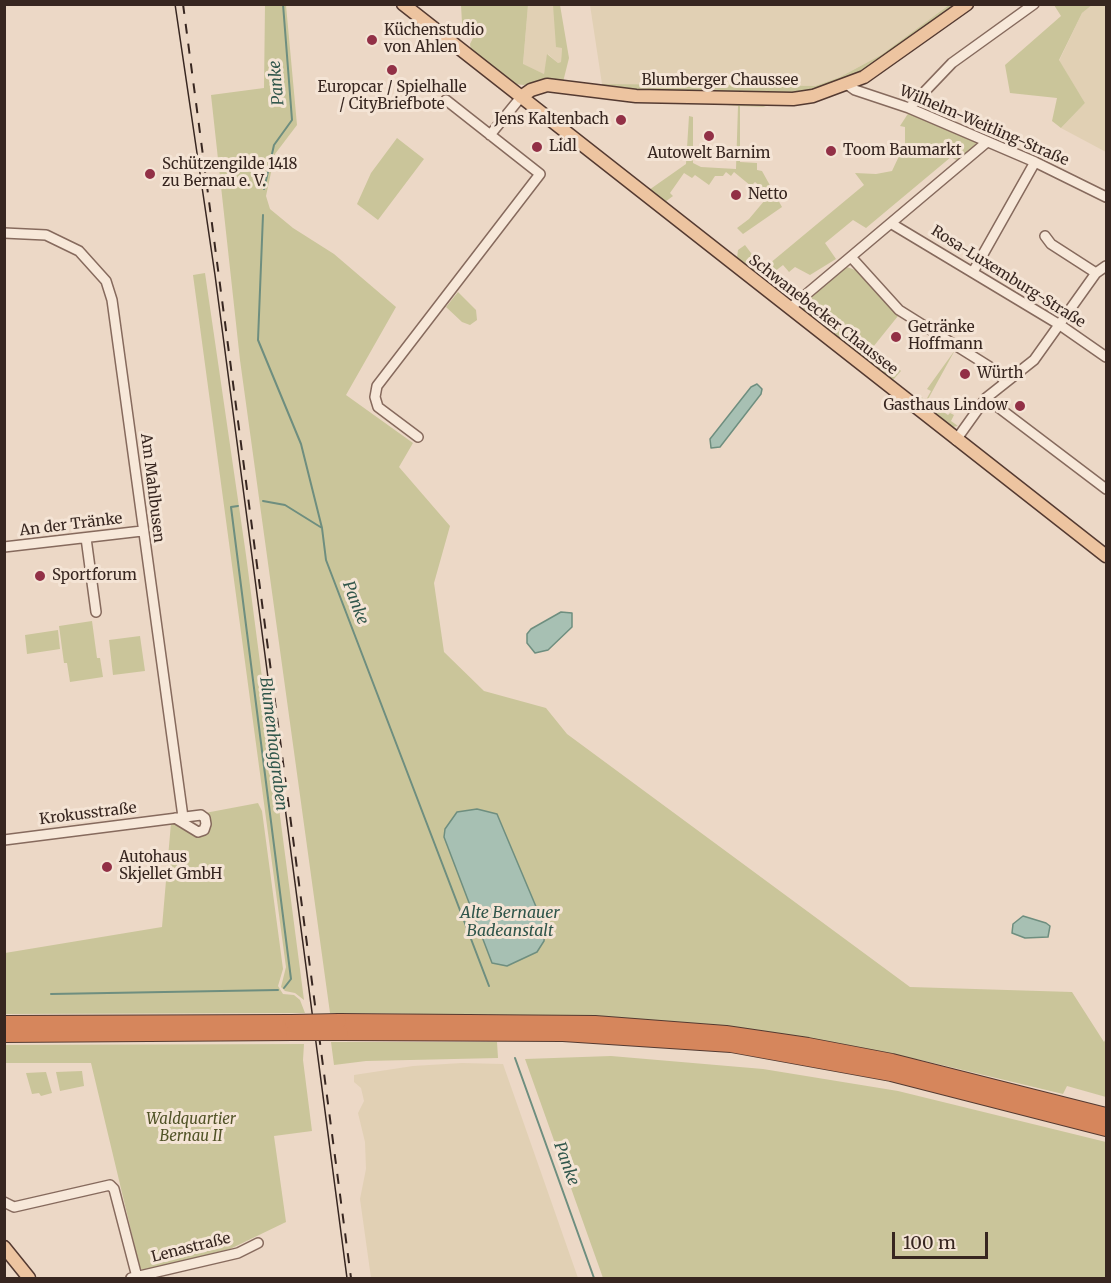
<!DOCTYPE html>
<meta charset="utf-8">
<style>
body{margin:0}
#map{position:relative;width:1111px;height:1283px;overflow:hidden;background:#ecd8c6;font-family:Merriweather,serif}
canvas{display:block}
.frame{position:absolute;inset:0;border:6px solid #372620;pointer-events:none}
.scale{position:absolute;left:892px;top:1232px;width:96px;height:27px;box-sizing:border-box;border:3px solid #372620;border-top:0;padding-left:8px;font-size:18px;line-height:21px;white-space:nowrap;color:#372620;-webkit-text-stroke:4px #f4e4d5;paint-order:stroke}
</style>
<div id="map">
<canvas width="1111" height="1283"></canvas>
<div class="frame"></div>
<div class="scale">100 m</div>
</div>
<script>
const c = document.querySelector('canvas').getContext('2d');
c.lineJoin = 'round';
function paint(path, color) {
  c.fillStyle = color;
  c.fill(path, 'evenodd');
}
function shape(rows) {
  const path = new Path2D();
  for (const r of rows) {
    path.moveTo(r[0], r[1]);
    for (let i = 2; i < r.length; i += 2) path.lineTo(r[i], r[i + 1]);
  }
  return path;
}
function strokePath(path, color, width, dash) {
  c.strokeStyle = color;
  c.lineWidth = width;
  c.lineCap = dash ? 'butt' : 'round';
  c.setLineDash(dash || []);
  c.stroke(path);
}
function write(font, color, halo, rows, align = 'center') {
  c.font = font + ' Merriweather,serif';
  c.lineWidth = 6;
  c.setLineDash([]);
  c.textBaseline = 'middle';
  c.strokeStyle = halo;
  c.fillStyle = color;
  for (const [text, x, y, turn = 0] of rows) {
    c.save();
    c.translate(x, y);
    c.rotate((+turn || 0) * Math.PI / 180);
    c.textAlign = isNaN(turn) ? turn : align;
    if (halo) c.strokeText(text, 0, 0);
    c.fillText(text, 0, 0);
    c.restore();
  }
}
paint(shape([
 [528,5,553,5,562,48,561,62,558,63,548,54,544,74,523,65],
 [590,5,949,5,881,55,840,77,815,86,789,88,602,84],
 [1092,5,1106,5,1106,152,1061,128,1085,103,1059,61,1082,13],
 [462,1063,503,1064,578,1278,371,1278,360,1199,366,1169,365,1142,358,1113,364,1101,361,1088,354,1082,354,1075,413,1066]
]), '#e1d0b4');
paint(shape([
 [265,5,286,5,297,125,275,154,266,196,270,209,293,228,334,254,396,307,346,395,413,443,399,467,450,526,434,583,444,652,484,691,546,708,567,734,910,987,1072,992,1104,1042,1106,1038,1106,1097,1067,1086,1063,1094,921,1060,727,1027,596,1016,330,1013,240,360,211,95,264,88],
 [497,814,545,928,492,963,444,837],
 [461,5,528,5,523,64,544,74,547,54,558,63,561,62,562,48,556,47,553,5,560,5,569,58,563,82,549,79,524,85,514,84,471,51,470,44,476,32,462,23],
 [949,5,960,5,866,72,814,91,780,95,600,89,602,84,815,86,840,77,881,55],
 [1054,5,1092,5,1082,13,1059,60,1085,103,1061,128,1052,121,1057,98,1010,93,1005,65,1061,16],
 [727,103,755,103,766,107,740,106,740,162,757,163,757,170,762,171,782,207,743,234,737,228,749,219,770,194,755,182,751,186,734,172,731,176,726,172,723,176,715,176,709,185,695,175,692,178,684,173,670,193,673,196,665,202,649,190,686,164,689,116,693,117,693,163,701,167,736,169,738,106,727,105],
 [909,112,977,141,976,146,958,161,951,157,866,228,853,220,825,243,836,259,810,275,795,267,789,272,783,265,769,276,763,269,758,274,737,258,738,250,745,245,763,269,864,185,855,173,876,174,892,171,900,154,905,151,905,127,900,126],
 [397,138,424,159,378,220,357,204,371,173],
 [844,266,858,271,898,316,869,352,895,373,899,369,901,371,894,379,891,380,802,312,803,301],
 [205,273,246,555,304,1000,295,993,285,991,281,987,286,967,193,275],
 [458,292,476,310,477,320,470,325,462,322,446,307],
 [955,350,927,401,948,415,950,413,954,415,951,421,958,426,953,427,915,400,918,395,926,400,931,391,927,389],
 [92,621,97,658,100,658,103,677,70,682,67,663,64,663,59,626],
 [58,630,60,649,27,654,25,635],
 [140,636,145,671,113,675,109,640],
 [258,803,262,811,283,969,278,986,283,994,294,995,300,1000,305,1013,5,1014,5,953,162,927,171,823,177,823,195,835,202,836,207,831,205,813],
 [331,1042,497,1042,498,1058,366,1061,334,1065],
 [304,1044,303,1060,312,1131,274,1136,286,1222,230,1249,144,1271,140,1268,91,1063,5,1063,4,1045],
 [611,1056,763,1069,898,1091,1106,1142,1106,1278,603,1278,525,1059],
 [82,1071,84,1086,60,1091,56,1072],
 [46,1072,52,1093,41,1096,39,1093,32,1094,26,1073]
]), '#cac59a');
const water = shape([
 [757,384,762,389,761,394,720,447,711,448,710,439,751,387,757,384],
 [561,612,572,613,572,627,548,650,535,653,527,643,527,634,531,629,561,612],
 [477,809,497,814,545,928,544,941,537,952,507,966,492,963,444,837,445,829,457,812,477,809],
 [1023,916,1046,923,1050,926,1048,937,1025,938,1012,933,1013,924,1023,916]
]);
paint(water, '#a7c0b3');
strokePath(water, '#6e8e7f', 1.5);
strokePath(shape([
 [264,189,274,145,292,120,283,4],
 [263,215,258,340,301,444,322,528,326,560,489,986],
 [263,501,285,505,322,528],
 [238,506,231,507,291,979,284,988],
 [51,994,278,990],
 [515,1058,594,1278]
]), '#6e8e7f', 2);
const minor = shape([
 [848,85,855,90,909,108,1035,162,1106,197],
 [909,108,952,63,1034,4],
 [490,135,521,97],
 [892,224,1060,325,1106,357],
 [4,233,46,235,79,251,106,281,112,300,183,817],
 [1045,236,1051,244,1096,273],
 [851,257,899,310,998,372,1005,382],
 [973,272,1035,162],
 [790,308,987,142],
 [986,398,1106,489],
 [418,437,378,407,375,397,377,386,540,174,446,100],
 [956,440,986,398,1034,360,1096,273,1106,266],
 [86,538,96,612],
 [4,547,142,531],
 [4,840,201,815,205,818,206,824,204,830,198,832,175,818],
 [4,1202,14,1207,110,1185,114,1189,137,1277],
 [131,1278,238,1253,258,1243]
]);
const major = shape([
 [403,4,1106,556],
 [521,97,531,90,547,85,636,96,793,99,813,96,864,77,967,4],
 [4,1247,29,1278]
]);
const highway = shape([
 [339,1021,595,1023,726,1033,808,1045,892,1061,1106,1115],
 [4,1023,292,1022],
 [341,1033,563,1034,731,1045,891,1074,1106,1129],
 [4,1035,293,1033]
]);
strokePath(minor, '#866a5d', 12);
strokePath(major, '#543a31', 15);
strokePath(highway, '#543a31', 16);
strokePath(minor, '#f7e8d9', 9);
strokePath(major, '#edc4a0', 12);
strokePath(highway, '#d6865c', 14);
strokePath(shape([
 [175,4,215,275,347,1278]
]), '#372620', 1.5);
strokePath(shape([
 [183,4,351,1278]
]), '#372620', 2, [10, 10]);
const highwayBridge = shape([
 [292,1022,339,1021],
 [293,1033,341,1033]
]);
strokePath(highwayBridge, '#543a31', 16, []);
strokePath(highwayBridge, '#d6865c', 14);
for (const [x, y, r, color] of [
 [372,40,6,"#923046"],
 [392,70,6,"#923046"],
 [621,120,6,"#923046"],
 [709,136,6,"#923046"],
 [537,147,6,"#923046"],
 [831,151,6,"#923046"],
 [150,174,6,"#923046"],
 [736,195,6,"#923046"],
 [896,337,6,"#923046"],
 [965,374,6,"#923046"],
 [1020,406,6,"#923046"],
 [40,576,6,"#923046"],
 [107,867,6,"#923046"]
]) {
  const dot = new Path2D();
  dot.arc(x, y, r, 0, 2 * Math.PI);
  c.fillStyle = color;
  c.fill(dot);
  strokePath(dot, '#f4e4d5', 2);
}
write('15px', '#372620', '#f4e4d5', [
 ["Küchenstudio",384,31],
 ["von Ahlen",384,48],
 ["Europcar / Spielhalle",392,88,"center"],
 ["/ CityBriefbote",392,105,"center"],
 ["Jens Kaltenbach",609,120,"right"],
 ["Lidl",549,147],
 ["Toom Baumarkt",843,151],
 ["Autowelt Barnim",709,154,"center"],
 ["Schützengilde 1418",162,165],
 ["zu Bernau e. V.",162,182],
 ["Netto",748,195],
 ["Getränke",908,328],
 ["Hoffmann",908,345],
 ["Würth",977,374],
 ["Gasthaus Lindow",1008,406,"right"],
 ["Sportforum",52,576],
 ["Autohaus",119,858],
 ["Skjellet GmbH",119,875]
], 'left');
write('15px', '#372620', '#f4e4d5', [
 ["Blumberger Chaussee",720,81],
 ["Wilhelm-Weitling-Straße",984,126,23],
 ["Rosa-Luxemburg-Straße",1008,277,32],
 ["Schwanebecker Chaussee",823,315,38],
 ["Am Mahlbusen",152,488,83],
 ["An der Tränke",71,525,-7],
 ["Krokusstraße",88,814,-7],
 ["Lenastraße",191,1248,-14]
]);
write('italic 15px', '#515327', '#f4e4d5', [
 ["Waldquartier",191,1120],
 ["Bernau II",191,1137]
]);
write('italic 16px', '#30564b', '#f4e4d5', [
 ["Panke",277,83,-95],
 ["Panke",355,603,69],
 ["Blumenhaggraben",273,744,83],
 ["Alte Bernauer",510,913],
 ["Badeanstalt",510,931],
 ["Panke",566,1164,70]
]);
</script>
